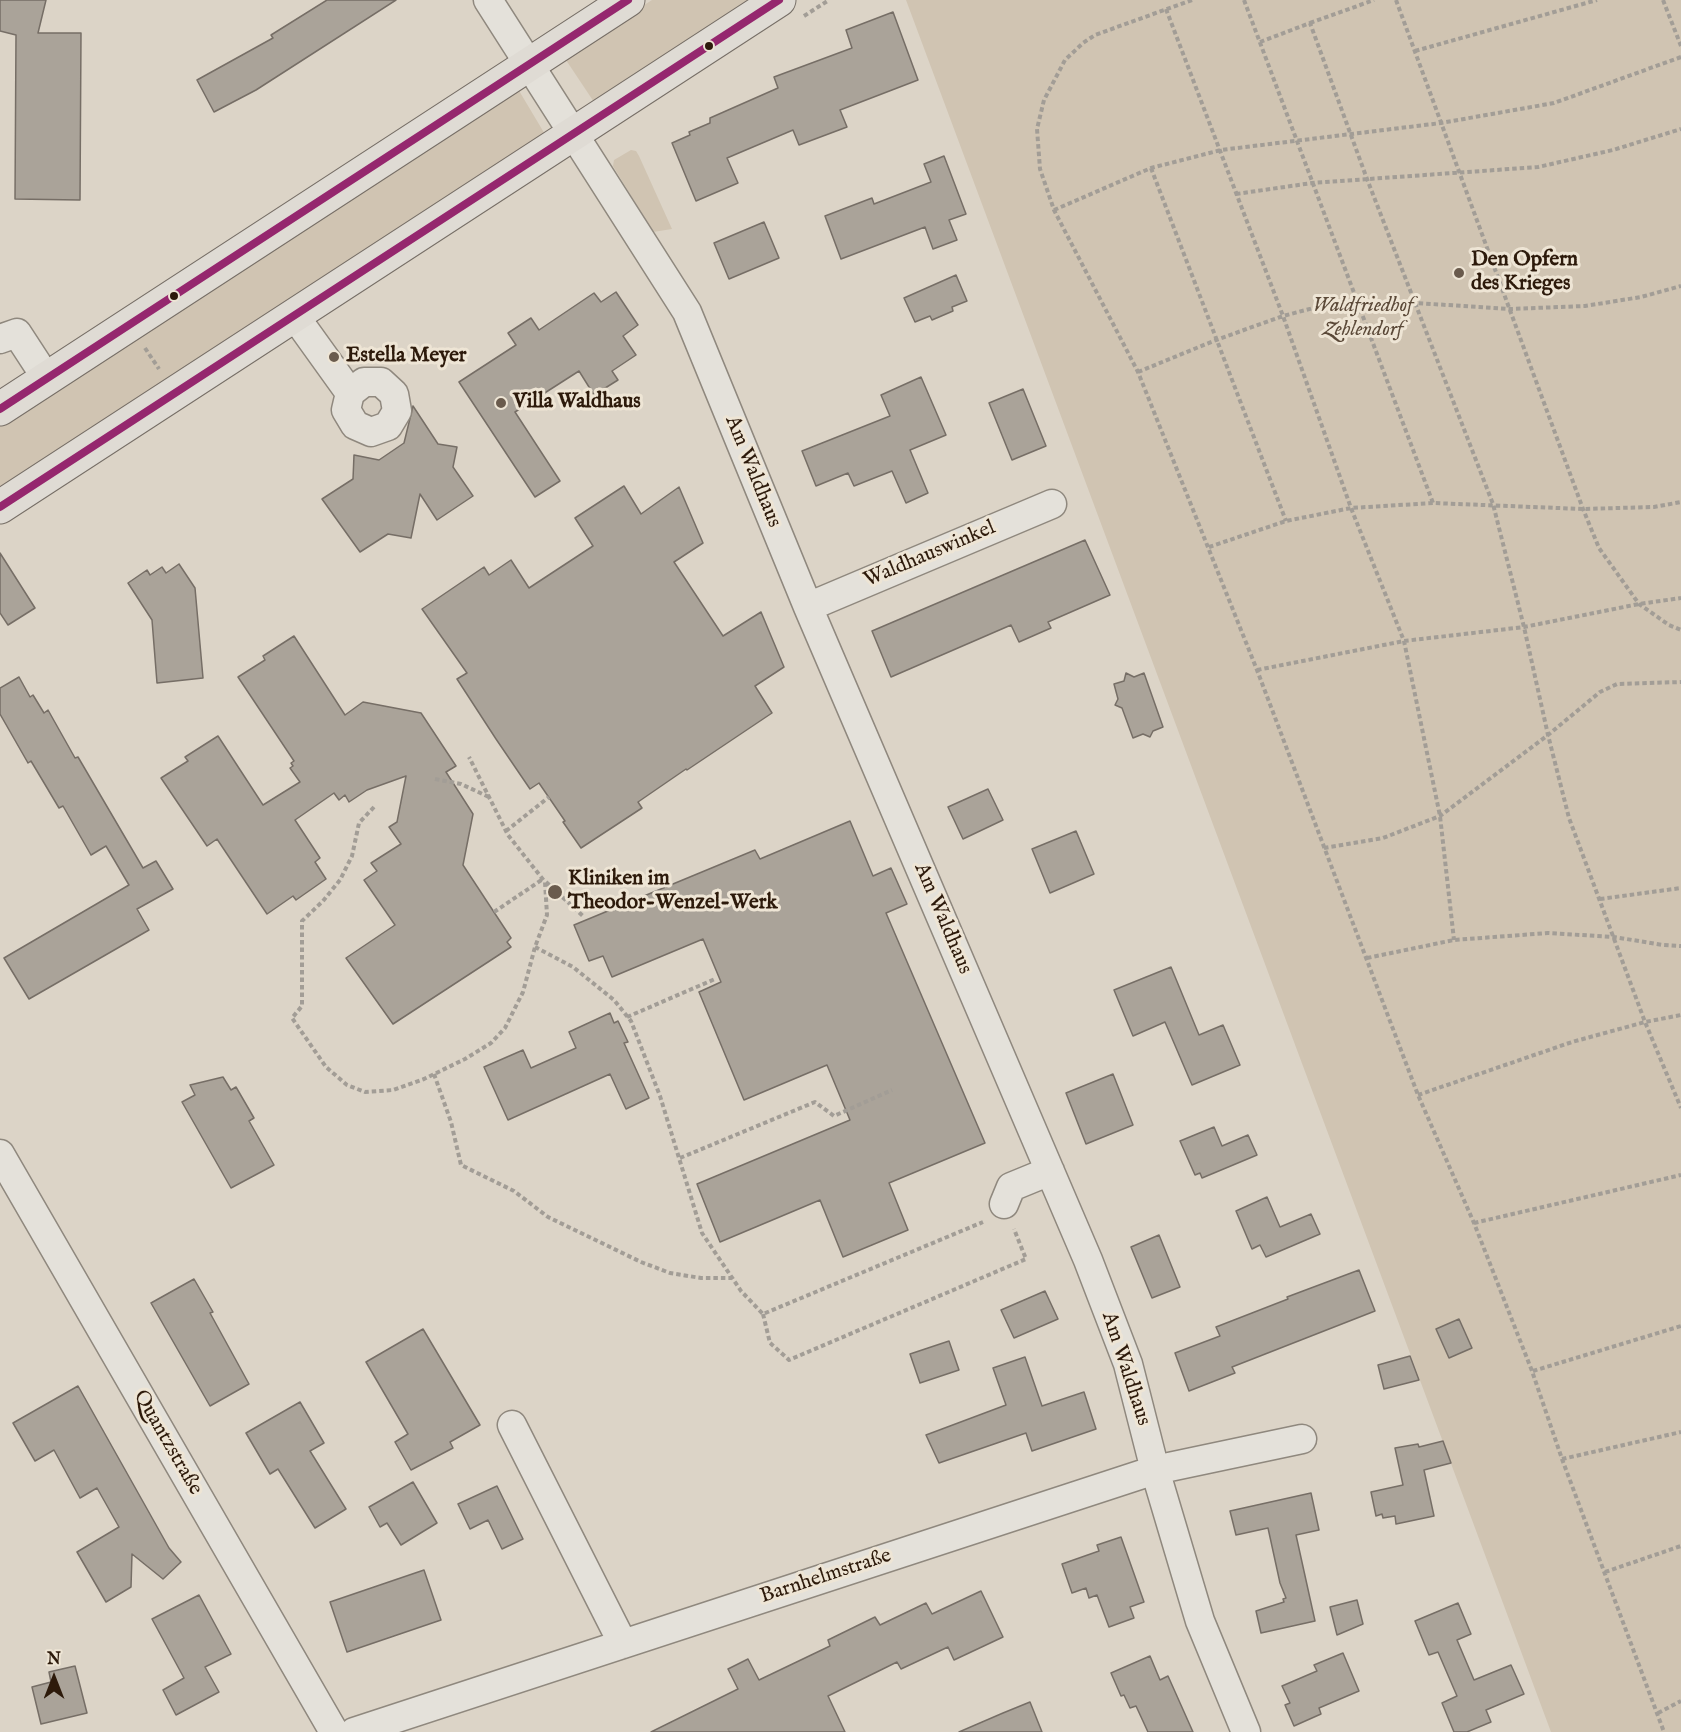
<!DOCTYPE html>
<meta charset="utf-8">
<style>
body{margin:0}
#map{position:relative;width:1681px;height:1732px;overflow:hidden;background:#dcd4c7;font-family:"IM FELL English",serif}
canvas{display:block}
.north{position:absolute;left:24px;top:1648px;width:60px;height:60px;-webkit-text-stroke:4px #eee5d5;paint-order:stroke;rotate:0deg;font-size:16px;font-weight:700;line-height:24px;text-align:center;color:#2d1a0b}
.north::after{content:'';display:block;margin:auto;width:21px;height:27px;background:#2d1a0b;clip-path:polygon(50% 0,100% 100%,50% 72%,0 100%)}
</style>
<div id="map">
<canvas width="1681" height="1732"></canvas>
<div class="north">N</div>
</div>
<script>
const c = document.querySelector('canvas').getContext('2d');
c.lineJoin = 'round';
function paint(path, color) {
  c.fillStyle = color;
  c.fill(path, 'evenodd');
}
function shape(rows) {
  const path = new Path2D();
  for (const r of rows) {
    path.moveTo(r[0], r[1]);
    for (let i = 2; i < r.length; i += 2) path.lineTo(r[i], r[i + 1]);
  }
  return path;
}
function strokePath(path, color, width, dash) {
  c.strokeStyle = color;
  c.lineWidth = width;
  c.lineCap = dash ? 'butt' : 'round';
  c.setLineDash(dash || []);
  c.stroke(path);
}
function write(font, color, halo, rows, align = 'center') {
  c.font = font + ' "IM FELL English",serif';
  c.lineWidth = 6;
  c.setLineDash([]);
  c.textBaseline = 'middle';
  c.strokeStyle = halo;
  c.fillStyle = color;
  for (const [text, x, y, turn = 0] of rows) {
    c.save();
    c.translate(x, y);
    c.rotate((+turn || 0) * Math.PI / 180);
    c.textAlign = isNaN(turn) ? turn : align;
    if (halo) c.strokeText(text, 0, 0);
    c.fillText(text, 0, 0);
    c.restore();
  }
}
paint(shape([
 [652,0,756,0,596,105,564,57],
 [906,0,1681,0,1681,1732,1551,1732],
 [518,89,546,136,0,491,0,425],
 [631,150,636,151,639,156,672,229,653,232,613,166,614,160]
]), '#d0c4b2');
const building = shape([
 [0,0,46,0,38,33,81,33,80,200,15,199,16,35,0,31,0,0],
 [327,0,396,0,256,90,214,112,197,80,273,38,271,35,327,0],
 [893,12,918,80,840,110,847,127,799,145,793,130,727,158,738,183,696,201,672,143,690,135,689,132,710,123,710,118,778,88,774,77,852,48,846,30,893,12],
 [944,156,966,214,949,220,957,240,933,249,925,227,841,259,825,216,872,198,874,204,931,182,924,164,944,156],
 [764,222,779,258,729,279,714,243,764,222],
 [956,275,967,301,952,307,953,311,932,320,930,316,915,322,904,298,956,275],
 [616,292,638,325,623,336,636,355,612,371,618,380,594,395,579,371,515,412,560,481,535,497,459,382,516,345,508,333,531,318,539,330,594,293,601,302,616,292],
 [921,377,946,435,910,450,928,493,906,503,892,471,854,486,848,473,816,486,802,451,890,416,881,395,921,377],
 [1023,389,1046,446,1012,460,989,403,1023,389],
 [413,406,438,444,457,447,453,467,473,496,437,520,420,494,411,538,388,534,360,552,322,499,353,479,354,455,379,460,404,443,413,406],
 [624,486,641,514,679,487,703,543,674,562,723,636,761,612,784,667,755,686,772,713,687,770,686,769,638,802,642,808,581,848,563,822,565,821,539,783,530,789,496,739,457,679,467,673,422,609,484,567,489,575,511,560,529,588,593,546,575,518,624,486],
 [1085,540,1110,595,1048,622,1051,628,1019,642,1011,625,891,677,872,631,1085,540],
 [0,553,35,608,8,625,0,613,0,553],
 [179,564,195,588,203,678,157,683,152,620,128,583,147,570,150,575,162,567,166,573,179,564],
 [294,636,345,715,363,702,421,713,456,766,446,772,473,814,463,865,511,938,507,942,511,947,393,1024,346,958,395,925,364,880,377,871,371,863,401,844,389,827,397,822,406,776,367,790,349,802,345,795,339,800,334,793,295,820,320,858,315,862,326,879,296,900,293,896,267,914,217,839,207,846,161,778,188,761,185,757,218,736,263,805,300,782,290,768,293,766,291,763,294,761,238,677,265,660,263,656,294,636],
 [1126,673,1134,677,1144,673,1163,727,1153,731,1150,737,1143,734,1133,738,1122,708,1115,705,1118,699,1114,684,1124,681,1126,673],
 [19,677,30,697,33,695,44,713,48,710,75,758,78,757,143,868,156,861,173,889,137,909,149,930,29,999,4,958,129,885,106,846,91,855,63,806,59,808,31,761,28,763,0,714,0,688,19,677],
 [988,789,1003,820,963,839,948,807,988,789],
 [850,821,873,876,891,868,907,904,886,913,985,1143,889,1183,908,1230,843,1257,820,1200,720,1242,697,1184,850,1120,827,1065,744,1100,699,992,721,982,703,939,612,977,603,956,589,961,574,925,755,850,760,859,850,821],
 [1076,831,1094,874,1050,893,1032,849,1076,831],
 [1171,967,1199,1035,1223,1025,1240,1065,1192,1085,1165,1022,1133,1036,1114,990,1171,967],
 [610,1013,614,1023,618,1021,628,1042,624,1043,649,1098,626,1109,610,1074,508,1120,484,1067,523,1050,531,1068,576,1048,569,1032,610,1013],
 [1113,1074,1133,1125,1086,1144,1066,1093,1113,1074],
 [223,1077,231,1090,236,1087,254,1118,249,1121,274,1165,231,1188,182,1102,195,1095,190,1085,223,1077],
 [1214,1127,1222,1146,1248,1135,1257,1155,1202,1178,1200,1173,1195,1175,1180,1141,1214,1127],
 [1267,1197,1280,1227,1311,1214,1320,1234,1266,1257,1260,1245,1252,1249,1236,1211,1267,1197],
 [1159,1235,1180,1287,1152,1298,1131,1247,1159,1235],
 [1359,1270,1375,1311,1232,1367,1235,1373,1189,1391,1175,1353,1220,1336,1216,1327,1288,1299,1287,1297,1359,1270],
 [194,1279,213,1312,210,1313,249,1384,210,1406,151,1303,194,1279],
 [1045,1291,1058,1319,1014,1338,1001,1310,1045,1291],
 [1459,1319,1472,1348,1449,1358,1436,1329,1459,1319],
 [423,1329,480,1425,450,1442,453,1448,411,1470,395,1442,408,1434,366,1362,423,1329],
 [949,1341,959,1370,920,1383,910,1354,949,1341],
 [1410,1356,1419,1380,1384,1389,1378,1365,1410,1356],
 [1025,1357,1042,1406,1084,1392,1096,1429,1032,1451,1026,1433,939,1463,926,1435,1006,1405,993,1368,1025,1357],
 [78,1386,169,1548,181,1562,163,1579,132,1554,131,1587,106,1602,77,1552,119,1527,97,1488,80,1498,54,1450,35,1461,13,1423,78,1386],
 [300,1402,324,1443,310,1451,346,1509,315,1528,278,1469,270,1474,246,1433,300,1402],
 [1443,1441,1451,1463,1424,1470,1434,1516,1396,1524,1395,1516,1383,1518,1382,1514,1376,1516,1371,1492,1403,1485,1395,1448,1418,1444,1419,1447,1443,1441],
 [413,1482,437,1523,401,1545,387,1523,380,1527,369,1507,413,1482],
 [497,1486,523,1539,502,1549,488,1520,470,1529,458,1504,497,1486],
 [1311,1493,1319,1530,1296,1535,1315,1621,1261,1633,1256,1611,1284,1602,1283,1599,1286,1598,1280,1583,1268,1528,1236,1535,1230,1511,1311,1493],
 [1121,1537,1144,1602,1130,1607,1134,1618,1109,1627,1097,1595,1089,1598,1086,1588,1072,1593,1062,1564,1099,1551,1097,1545,1121,1537],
 [424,1570,441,1620,347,1652,330,1602,424,1570],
 [981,1591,1003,1637,954,1660,948,1647,901,1669,897,1662,828,1696,845,1732,651,1732,738,1689,728,1669,748,1659,759,1680,830,1646,828,1640,875,1617,880,1625,926,1603,932,1614,981,1591],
 [199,1595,231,1654,205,1667,219,1692,176,1715,163,1690,184,1678,152,1619,199,1595],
 [1357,1600,1363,1624,1337,1635,1330,1607,1357,1600],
 [1458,1603,1471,1634,1457,1640,1474,1680,1511,1665,1524,1694,1486,1710,1491,1722,1467,1732,1454,1732,1442,1703,1457,1696,1438,1652,1429,1655,1415,1621,1458,1603],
 [1343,1653,1359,1691,1319,1708,1321,1714,1294,1726,1285,1705,1290,1703,1282,1686,1317,1671,1314,1665,1343,1653],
 [1150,1656,1160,1680,1168,1676,1193,1732,1148,1732,1136,1706,1130,1708,1124,1695,1121,1696,1111,1673,1150,1656],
 [75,1666,87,1713,41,1724,32,1687,51,1682,49,1672,75,1666],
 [1030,1702,1042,1732,959,1732,1003,1713,1030,1702]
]);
paint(building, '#aaa399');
strokePath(building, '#766e66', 1.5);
const minor = shape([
 [488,0,687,312,808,607,1088,1260,1128,1364,1155,1470,1200,1621,1246,1732],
 [294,315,350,393,346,410,355,425,371,432,388,426,397,411,394,394,381,382,364,382,350,393],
 [0,339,17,333,47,379],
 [808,607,1052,504],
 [0,1154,334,1732],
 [1004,1204,1011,1187,1050,1171],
 [512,1425,623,1644],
 [354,1732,1155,1470,1302,1439]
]);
const major = shape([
 [0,409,628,0],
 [0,507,779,0]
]);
strokePath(minor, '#8f887e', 31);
strokePath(major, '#766e66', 35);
strokePath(shape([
 [1192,0,1095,35,1083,43,1065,60,1044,100,1037,129,1040,169,1054,210,1138,372,1257,670,1418,1095,1474,1223,1532,1371,1562,1459,1664,1732],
 [1244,0,1433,503],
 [1396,0,1583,509,1599,548,1639,604,1669,625,1681,630],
 [1663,0,1681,46],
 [1166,9,1283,316,1351,508,1404,641,1440,816,1454,940],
 [804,16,829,0],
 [1310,23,1374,0],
 [1260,42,1310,23,1367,179,1493,504,1524,627,1548,735,1569,818,1645,1022,1681,1108],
 [1415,51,1597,0],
 [1151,168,1286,521],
 [1236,194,1312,183,1538,167,1613,150,1681,129],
 [1054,210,1151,168,1221,150,1441,123,1554,103,1681,57],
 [145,348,159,369],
 [1138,372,1216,340,1283,316,1317,307,1360,303,1416,303,1510,309,1585,306,1641,297,1681,286],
 [1209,547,1286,521,1351,508,1433,503,1583,509,1654,507,1681,502],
 [1257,670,1404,641,1524,627,1639,604,1681,598],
 [435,779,461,784,489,797],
 [374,807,359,823,352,856,340,880,323,901,302,921,302,1006,292,1018,326,1067,347,1085,365,1092,393,1090,424,1079,465,1059,491,1043,505,1028,523,992,535,947,547,915,545,882,508,835,469,757],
 [506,831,549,797],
 [1324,848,1383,838,1440,816,1548,735,1600,692,1617,684,1681,682],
 [546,882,584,917],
 [1600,899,1681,888],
 [494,912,543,879],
 [535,947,573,967,614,1000,631,1021,660,1096,702,1233,741,1291,763,1314,983,1222],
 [1367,958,1454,940,1548,933,1614,937,1663,945,1681,946],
 [627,1017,715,979],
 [434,1074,451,1122,461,1165,514,1191,548,1217,641,1262,670,1273,701,1278,731,1278],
 [1418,1095,1572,1042,1645,1022,1681,1015],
 [680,1158,815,1102,834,1116,892,1090],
 [1474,1223,1681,1175],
 [763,1314,770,1343,789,1360,1026,1259,1014,1229],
 [1533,1371,1681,1326],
 [1562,1459,1681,1432],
 [1605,1572,1681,1546],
 [1658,1713,1681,1701]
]), '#a29d96', 4, [4.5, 3]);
strokePath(minor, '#e4e1da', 28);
strokePath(major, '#dfdbd4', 33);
strokePath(shape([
 [0,409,628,0],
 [0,507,779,0]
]), '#95276e', 8);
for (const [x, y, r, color] of [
 [709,46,5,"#2d1a0b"],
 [1459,273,6,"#6a5b4d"],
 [174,296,5,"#2d1a0b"],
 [334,357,6,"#6a5b4d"],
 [501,403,6,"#6a5b4d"],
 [555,892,8,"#6a5b4d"]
]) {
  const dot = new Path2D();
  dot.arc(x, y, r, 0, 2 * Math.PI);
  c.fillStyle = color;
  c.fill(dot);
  strokePath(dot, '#eee5d5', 2);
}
write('bold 21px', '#2d1a0b', '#eee5d5', [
 ["Den Opfern",1471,261],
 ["des Krieges",1471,285],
 ["Estella Meyer",346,357],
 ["Villa Waldhaus",513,403],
 ["Kliniken im",568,880],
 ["Theodor-Wenzel-Werk",568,904]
], 'left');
write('italic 21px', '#5b4938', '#eee5d5', [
 ["Waldfriedhof",1363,307],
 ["Zehlendorf",1363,331]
]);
write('21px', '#2d1a0b', '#eee5d5', [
 ["Am Waldhaus",752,472,68],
 ["Waldhauswinkel",930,555,-23],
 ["Am Waldhaus",942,919,67],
 ["Am Waldhaus",1125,1369,72],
 ["Quantzstraße",167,1443,60],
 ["Barnhelmstraße",826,1577,-18]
]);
</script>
